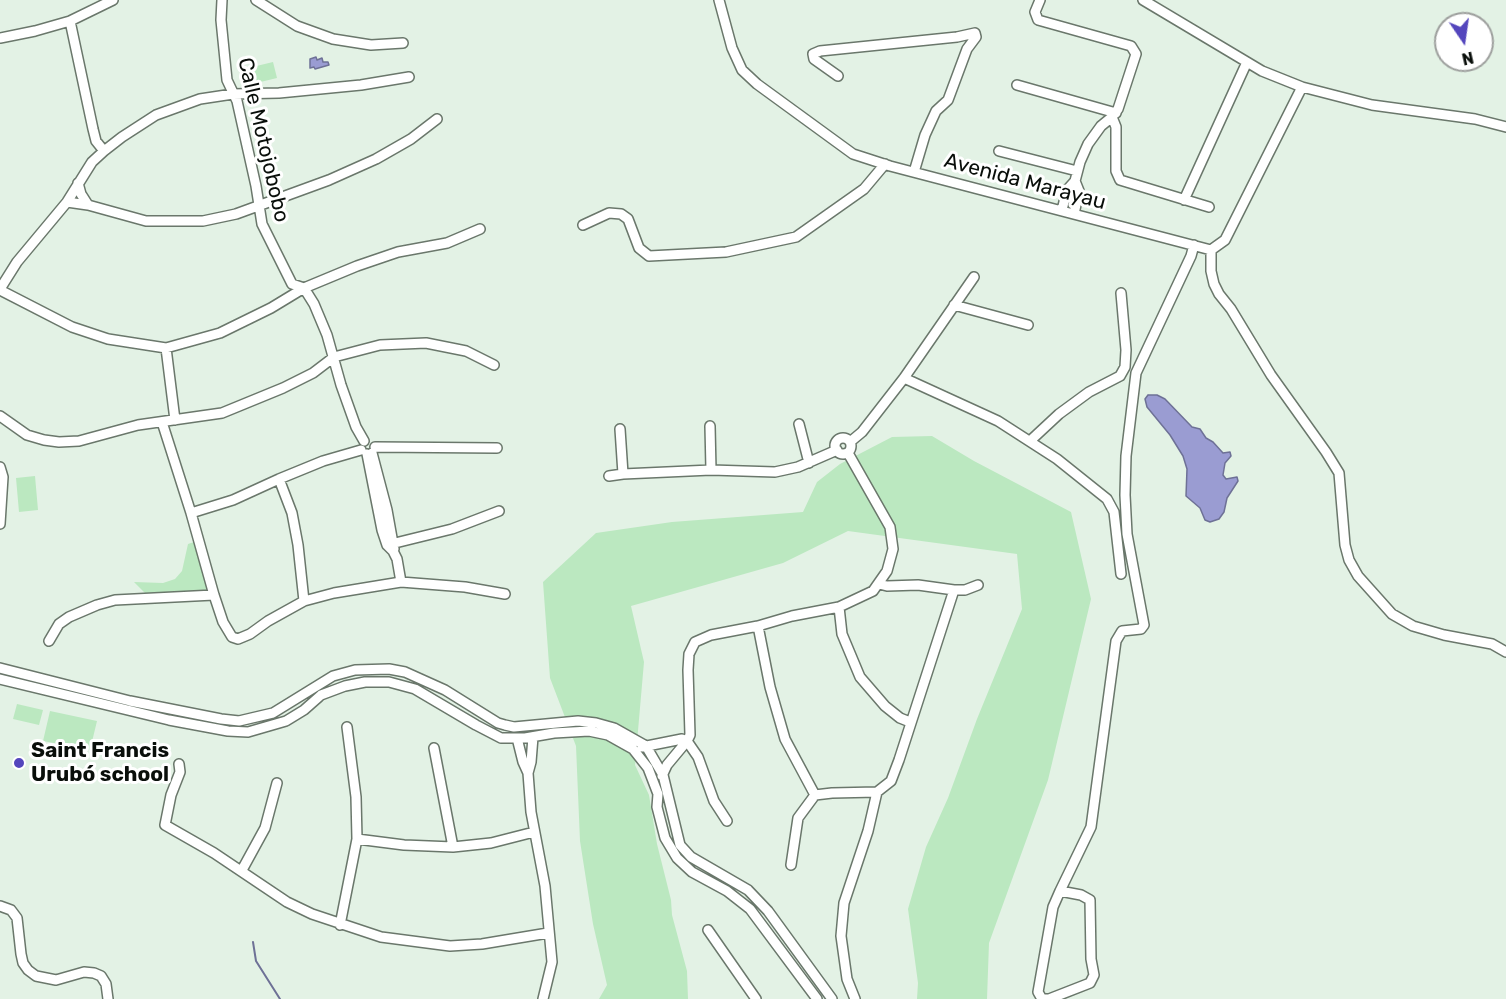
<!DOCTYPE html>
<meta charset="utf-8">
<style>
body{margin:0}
#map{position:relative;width:1506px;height:999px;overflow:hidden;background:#e3f2e5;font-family:Rubik,sans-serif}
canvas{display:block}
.north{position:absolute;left:1434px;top:12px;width:60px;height:60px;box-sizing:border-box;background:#fff;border:2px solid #9d9f9d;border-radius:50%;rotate:167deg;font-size:16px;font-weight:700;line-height:24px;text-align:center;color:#090e0a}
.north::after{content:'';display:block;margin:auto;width:21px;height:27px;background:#5446bd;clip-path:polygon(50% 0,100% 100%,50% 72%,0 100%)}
</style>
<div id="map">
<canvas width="1506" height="999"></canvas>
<div class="north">N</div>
</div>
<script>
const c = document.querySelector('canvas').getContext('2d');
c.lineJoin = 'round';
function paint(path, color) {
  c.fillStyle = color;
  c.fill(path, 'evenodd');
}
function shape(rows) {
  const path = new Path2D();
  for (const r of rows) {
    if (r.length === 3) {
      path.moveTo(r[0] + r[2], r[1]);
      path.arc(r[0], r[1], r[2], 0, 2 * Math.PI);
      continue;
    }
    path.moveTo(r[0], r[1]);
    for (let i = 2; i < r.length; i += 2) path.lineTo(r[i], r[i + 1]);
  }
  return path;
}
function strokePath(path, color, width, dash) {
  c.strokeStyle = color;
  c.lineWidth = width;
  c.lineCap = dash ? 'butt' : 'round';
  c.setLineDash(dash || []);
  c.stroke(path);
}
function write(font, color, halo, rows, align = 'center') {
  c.font = font + ' Rubik,sans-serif';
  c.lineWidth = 6;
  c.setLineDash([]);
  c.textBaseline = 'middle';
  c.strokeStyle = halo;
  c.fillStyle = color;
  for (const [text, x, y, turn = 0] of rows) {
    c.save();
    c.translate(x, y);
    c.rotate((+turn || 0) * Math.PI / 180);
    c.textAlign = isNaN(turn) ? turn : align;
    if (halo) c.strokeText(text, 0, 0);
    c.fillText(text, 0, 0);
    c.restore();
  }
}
paint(shape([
 [273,62,277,78,248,85,244,69],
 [932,436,974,461,1071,512,1091,599,1048,780,989,943,987,999,917,999,918,983,908,909,926,847,948,798,977,719,1022,609,1017,554,848,531,783,563,631,606,644,662,635,765,649,795,657,844,671,900,672,915,687,971,688,999,599,999,607,985,593,924,580,841,576,746,550,678,543,582,596,533,672,522,803,512,817,482,840,464,892,437],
 [35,476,38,510,19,512,16,478],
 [194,542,208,591,147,595,134,582,163,583,175,579,182,571,188,544],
 [17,704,43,710,39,725,13,719],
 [50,711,97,721,90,750,43,741]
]), '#bbe8c0');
const water = shape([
 [316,57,317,60,322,58,323,62,328,62,329,65,315,69,314,67,310,68,310,59,316,57],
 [1148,395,1157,395,1165,399,1192,427,1200,429,1206,438,1213,442,1223,453,1230,452,1231,456,1225,463,1223,475,1226,479,1237,477,1238,481,1227,498,1224,512,1219,519,1210,522,1205,520,1200,508,1186,496,1187,469,1183,456,1170,435,1147,407,1145,399,1148,395]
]);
paint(water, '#9a9cd2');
strokePath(water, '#6e7196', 1.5);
strokePath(shape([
 [253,942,256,961,280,999]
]), '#6e7196', 2);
const minor = shape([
 [222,0,221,20,227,80,237,101,256,186,262,224,292,284,304,288,314,304,327,335,341,385,356,427,364,441],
 [256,0,297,26,333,39,371,45,403,43],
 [719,0,732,48,742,70,757,84,853,154,890,166,1211,250,1225,240,1302,87],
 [1040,0,1035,12,1038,20,1131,46,1136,54,1118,109,1112,117,1101,126,1088,144,1080,162,1075,181,1067,190,1062,210],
 [1143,0,1262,71,1302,87,1372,105,1475,119,1506,127],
 [70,21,93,129,96,141,104,151],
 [0,38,35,31,70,21,113,0],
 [838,76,814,59,813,54,820,51,957,37,975,33,976,37,967,49,948,100,936,111,925,135,914,172],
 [1017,85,1116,113],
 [1112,117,1116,127,1116,171,1120,180,1209,207],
 [999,151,1077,171],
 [78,183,81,194,88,205],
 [1184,200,1247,62],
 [67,202,88,205,146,221,203,221,236,214,329,180,376,159,411,139,437,119],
 [1074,214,1079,191,1075,181],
 [583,225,609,213,621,214,628,219,639,248,649,256,726,252,796,237,864,189,885,164],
 [1211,250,1211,271,1214,284,1219,294,1231,309,1271,375,1326,452,1339,473,1345,545,1349,560,1358,576,1392,614,1413,626,1444,635,1492,644,1506,652],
 [0,289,17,262,67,202,92,162,104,151,122,137,156,115,200,99,233,94,279,93,361,85,409,77],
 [0,290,72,327,108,339,166,348,220,333,271,308,304,288,357,266,398,252,447,243,480,229],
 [954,305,1028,325],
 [166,348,175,420],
 [904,378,998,421,1057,459,1107,499,1114,512,1121,574],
 [0,416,27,435,44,440,59,442,79,441,138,425,222,413,283,388,313,373,334,357,380,345,426,343,466,351,494,365],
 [162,422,191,513],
 [799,424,809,463],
 [710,426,711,470],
 [620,429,623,474],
 [843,446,8],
 [1030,441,1059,414,1089,392,1120,376,1125,367,1126,350,1121,293],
 [850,442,862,432,904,378,974,277],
 [375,447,497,448],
 [361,450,323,461,279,479,233,500,191,513,214,595,223,622,232,637,238,639,250,634,268,621,304,601,334,593,401,582,465,587,505,594],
 [372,453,387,510,394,549],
 [367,454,382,530,387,545,393,551,397,559,401,582],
 [0,467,3,477,0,524],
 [609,476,623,474,711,470,775,472,798,467,837,450],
 [279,479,292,513,298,545,304,601],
 [387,545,452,529,499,511],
 [879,584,887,586,918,585,954,590,965,590,978,585],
 [839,607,842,634,860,677,885,706,900,718,910,722],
 [758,626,770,687,785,739,815,795,832,793,877,792],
 [49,641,59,624,69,617,97,605,115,600,214,595],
 [0,668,130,701,221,719,239,721,273,713,333,676,355,670,389,669,405,672,445,690,498,723,505,725,514,727,578,721,596,723,614,728,646,746,663,775,680,845,691,857,748,890,768,911,832,999],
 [0,679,169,720,228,731,248,732,286,721,304,710,321,695,345,686,365,682,389,682,415,689,476,725,501,738,525,738,554,733,589,731,608,735,633,749,648,768,658,794,657,807,665,838,677,858,692,872,727,891,750,909,817,999],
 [533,737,531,762,528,773,531,812,545,886,552,962,543,999],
 [517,738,523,762,528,773],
 [642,747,682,739,687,741,698,757,714,801,727,821],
 [434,748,453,847],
 [179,764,180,772,171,795,165,825,214,853,287,902,312,914,381,937,450,946,482,944,548,933],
 [662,776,667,765,687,741,690,735,688,670,689,654,695,642,711,635,758,626,792,616,839,607,873,591,887,571,893,549,890,527,848,453],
 [357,839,404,845,453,847,491,843,534,832],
 [791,865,798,818,815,795],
 [242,870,265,828,277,783],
 [1060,891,1081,895,1090,900,1091,959,1094,975,1090,983,1049,999,1042,999,1038,992,1053,907,1060,891,1091,827,1116,641,1122,631,1141,629,1144,625,1127,534,1125,495,1126,456,1136,373,1191,256,1194,245],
 [0,906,11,910,17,918,21,954,23,963,28,970,36,976,56,980,84,972,94,973,101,976,106,984,108,999],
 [340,925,357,839,356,797,347,727],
 [708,930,756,999],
 [855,999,847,979,841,936,844,903,868,831,877,792,891,781,899,760,954,590]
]);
strokePath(minor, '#6a776b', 12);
strokePath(minor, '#fff', 9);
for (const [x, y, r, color] of [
 [19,763,6,"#5446bd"]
]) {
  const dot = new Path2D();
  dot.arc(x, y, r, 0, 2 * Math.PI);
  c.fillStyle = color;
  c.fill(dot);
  strokePath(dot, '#fff', 2);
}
write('21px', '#090e0a', '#fff', [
 ["Calle Motojobobo",263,140,77],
 ["Avenida Marayau",1025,182,15]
]);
write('bold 21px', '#090e0a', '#fff', [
 ["Saint Francis",31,751],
 ["Urubó school",31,775]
], 'left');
</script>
